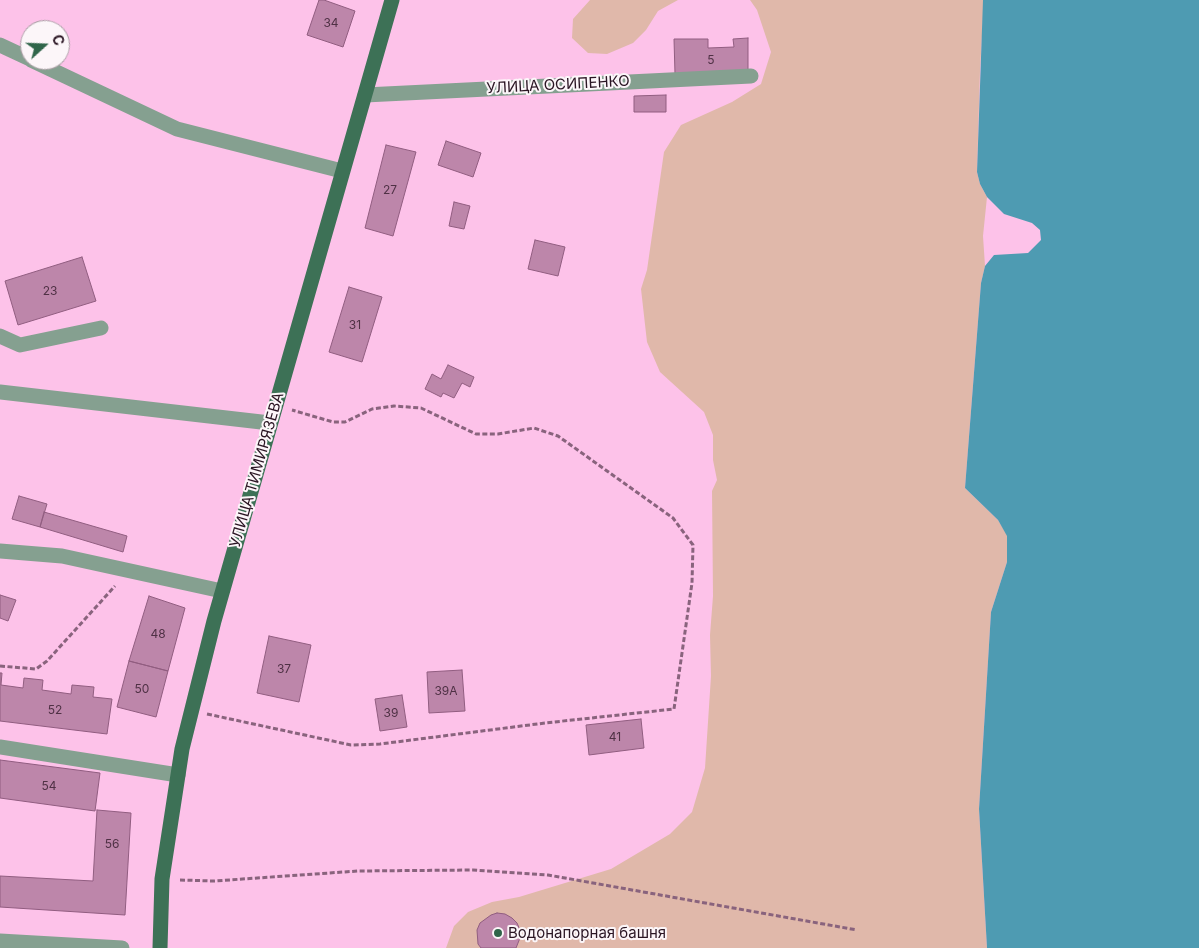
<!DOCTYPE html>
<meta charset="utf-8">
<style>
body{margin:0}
#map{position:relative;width:1199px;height:948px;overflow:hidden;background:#fdc2e9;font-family:Inter,sans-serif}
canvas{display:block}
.north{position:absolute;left:20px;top:20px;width:50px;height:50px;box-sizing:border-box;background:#fcf6f9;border:1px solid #a89ca3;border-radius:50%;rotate:70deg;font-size:14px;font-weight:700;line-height:20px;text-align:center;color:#2a1523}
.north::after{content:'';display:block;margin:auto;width:18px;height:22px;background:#30654a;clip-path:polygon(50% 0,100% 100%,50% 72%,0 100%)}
</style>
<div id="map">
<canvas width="1199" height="948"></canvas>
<div class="north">С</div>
</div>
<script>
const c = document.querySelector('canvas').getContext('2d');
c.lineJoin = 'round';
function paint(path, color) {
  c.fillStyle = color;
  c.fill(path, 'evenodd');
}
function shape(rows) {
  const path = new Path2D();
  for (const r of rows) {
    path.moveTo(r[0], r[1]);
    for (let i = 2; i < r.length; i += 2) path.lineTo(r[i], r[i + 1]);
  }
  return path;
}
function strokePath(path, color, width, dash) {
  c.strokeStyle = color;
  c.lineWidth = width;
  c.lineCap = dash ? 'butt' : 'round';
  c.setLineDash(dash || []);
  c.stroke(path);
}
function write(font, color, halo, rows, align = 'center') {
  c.font = font + ' Inter,sans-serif';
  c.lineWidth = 4;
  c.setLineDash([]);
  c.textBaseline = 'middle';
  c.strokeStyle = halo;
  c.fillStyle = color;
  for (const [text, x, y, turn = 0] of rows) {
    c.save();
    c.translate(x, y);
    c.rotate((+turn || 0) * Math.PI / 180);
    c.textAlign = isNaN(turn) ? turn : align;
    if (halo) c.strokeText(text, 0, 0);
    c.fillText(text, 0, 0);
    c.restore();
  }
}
paint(shape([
 [590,0,678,0,658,11,646,30,633,43,607,54,588,53,572,38,573,19],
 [750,0,984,0,980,71,977,172,980,184,987,197,983,236,985,266,981,283,965,488,998,520,1007,535,1007,562,991,612,979,809,987,948,446,948,454,926,468,912,492,902,519,897,611,869,670,834,692,812,705,768,711,676,710,635,713,596,712,491,717,480,713,460,713,435,704,412,660,372,647,342,641,289,647,270,664,152,681,125,732,102,761,84,771,52,757,10]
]), '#e0b8aa');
paint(shape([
 [983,0,1199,0,1199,948,987,948,979,809,991,612,1007,562,1007,536,998,520,965,488,981,283,985,266,994,255,1028,253,1041,240,1040,230,1032,223,1004,214,987,197,980,184,977,172]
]), '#4e9bb2');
const building = shape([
 [319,0,324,0,355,11,343,47,307,35,319,0],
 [748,38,748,73,675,74,674,39,708,39,708,48,734,47,733,39,748,38],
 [666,95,666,112,634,112,634,96,666,95],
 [446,141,481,153,473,177,438,165,446,141],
 [386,145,416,152,393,236,365,228,386,145],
 [454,202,470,206,464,229,449,226,454,202],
 [535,240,565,247,558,276,528,269,535,240],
 [82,257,96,301,18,325,5,281,82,257],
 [349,287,382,297,362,362,329,352,349,287],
 [448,365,474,377,470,387,462,383,454,398,443,393,441,397,425,389,432,374,441,379,448,365],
 [19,496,47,504,40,527,12,519,19,496],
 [44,512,127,536,123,552,40,527,44,512],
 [0,595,16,600,8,621,0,618,0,595],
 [149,596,185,608,168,671,129,661,149,596],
 [269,636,311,645,299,702,257,693,269,636],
 [129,661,168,671,156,717,117,707,129,661],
 [462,670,465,711,429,713,427,672,462,670],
 [0,673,2,673,1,685,23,688,24,678,43,680,42,690,71,694,72,685,94,687,93,697,112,699,107,734,0,721,0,673],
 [402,695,407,727,380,731,375,699,402,695],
 [641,719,644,748,589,755,586,725,641,719],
 [0,760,100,773,95,811,0,798,0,760],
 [97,810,131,813,125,915,0,907,0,876,93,881,97,810],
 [497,913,505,914,512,918,517,923,520,930,520,938,516,948,481,948,478,944,477,930,480,923,491,915,497,913]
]);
paint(building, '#bd86aa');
strokePath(building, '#915d80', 1);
strokePath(shape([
 [0,666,36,669,47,661,115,586],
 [207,714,351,745,380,744,545,723,674,709,692,583,693,545,673,518,558,436,534,428,498,434,476,434,421,408,394,406,372,409,345,422,333,422,292,410],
 [180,880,214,881,358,871,473,870,548,875,857,930]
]), '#89637d', 3, [5, 2.5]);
strokePath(shape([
 [0,45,30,59],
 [31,60,177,129,342,171],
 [365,95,751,76],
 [0,336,20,345,101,328],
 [0,392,270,423],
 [0,551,62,556,222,591],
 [0,747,178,775],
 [0,941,122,948]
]), '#85a090', 15);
strokePath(shape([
 [160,948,162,879,182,749,214,621,392,0]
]), '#3d7156', 15);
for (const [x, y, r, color] of [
 [498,933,5,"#30654a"]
]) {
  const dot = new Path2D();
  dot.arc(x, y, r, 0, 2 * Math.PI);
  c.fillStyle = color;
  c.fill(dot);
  strokePath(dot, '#fcf6f9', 2);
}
write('12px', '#4f3145', null, [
 ["34",331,23],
 ["5",711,60],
 ["27",390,190],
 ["23",50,291],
 ["31",355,325],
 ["48",158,634],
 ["37",284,669],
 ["50",142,689],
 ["39А",446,691],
 ["52",55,710],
 ["39",391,713],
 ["41",615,737],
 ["54",49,786],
 ["56",112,844]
]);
write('15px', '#2a1523', '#fcf6f9', [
 ["УЛИЦА ОСИПЕНКО",558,85,-3],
 ["УЛИЦА ТИМИРЯЗЕВА",257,470,-74]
]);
write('15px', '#2a1523', '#fcf6f9', [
 ["Водонапорная башня",508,933]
], 'left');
</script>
